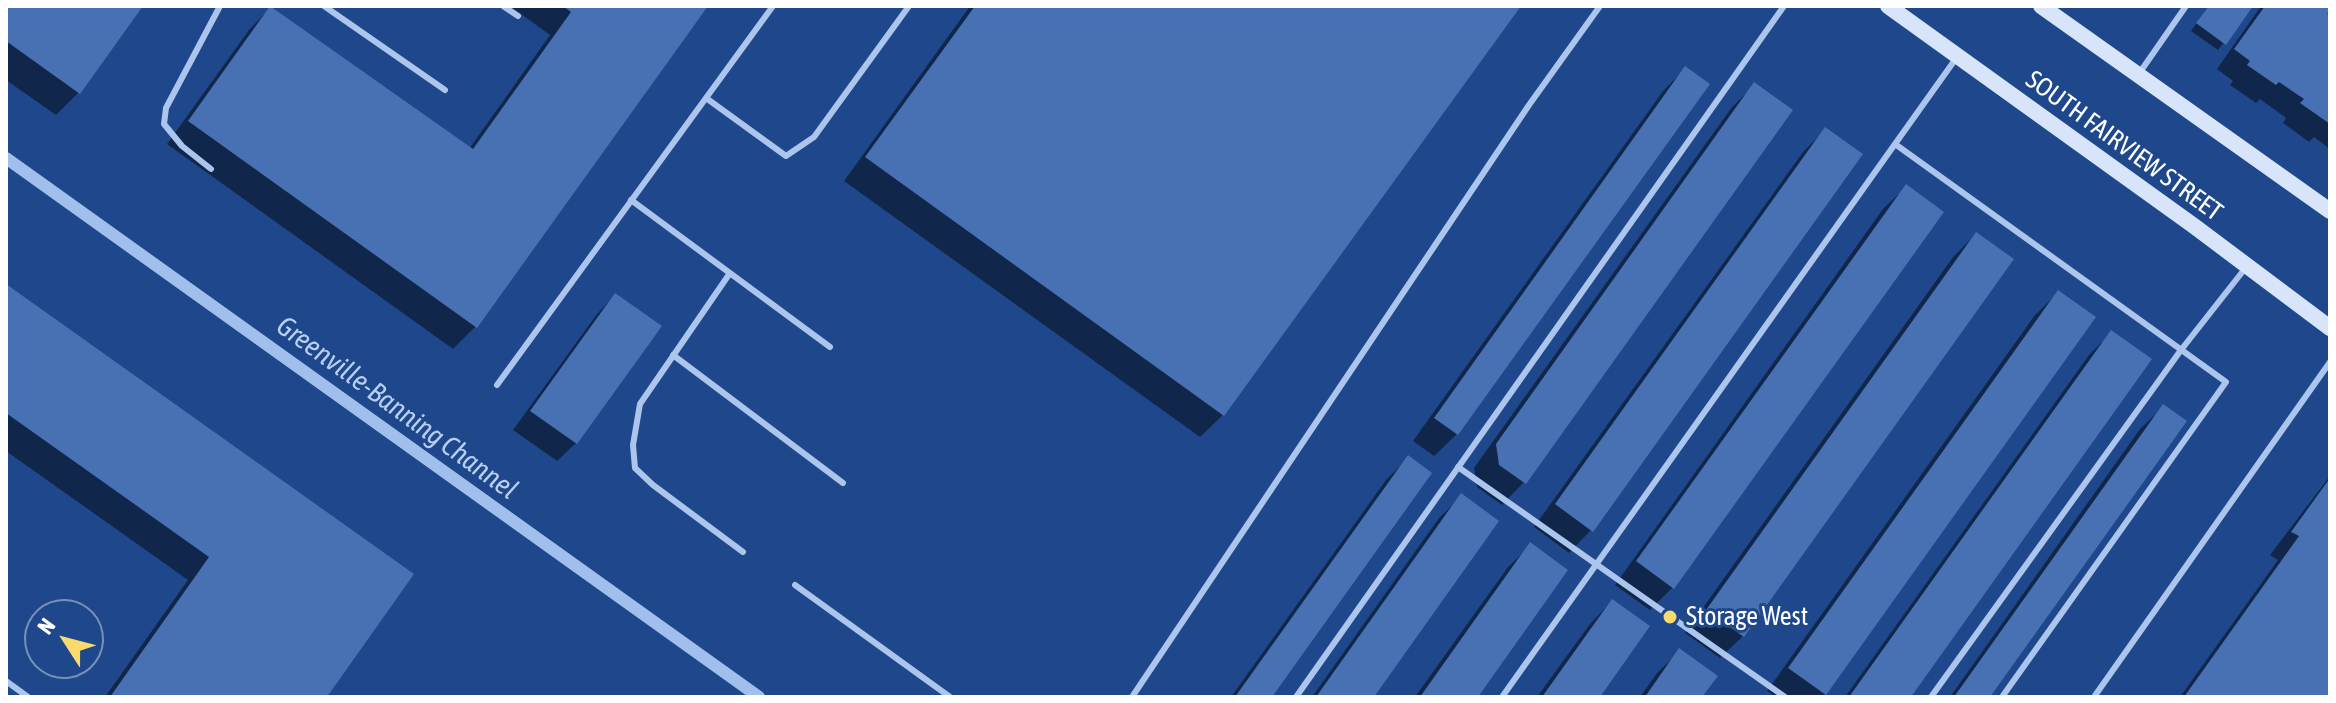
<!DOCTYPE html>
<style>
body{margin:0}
#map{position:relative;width:2336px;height:703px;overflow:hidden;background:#1f488c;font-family:"Asap Condensed",sans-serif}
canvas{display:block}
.frame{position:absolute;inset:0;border:8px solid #fff;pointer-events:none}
.north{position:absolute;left:24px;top:599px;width:80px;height:80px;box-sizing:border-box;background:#1f488c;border:2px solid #7991ba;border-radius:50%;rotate:306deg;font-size:22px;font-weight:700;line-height:32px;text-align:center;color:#fff}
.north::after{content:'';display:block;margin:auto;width:28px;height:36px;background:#fada6c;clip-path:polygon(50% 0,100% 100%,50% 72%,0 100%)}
</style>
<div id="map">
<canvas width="2336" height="703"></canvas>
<div class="frame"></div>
<div class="north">N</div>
</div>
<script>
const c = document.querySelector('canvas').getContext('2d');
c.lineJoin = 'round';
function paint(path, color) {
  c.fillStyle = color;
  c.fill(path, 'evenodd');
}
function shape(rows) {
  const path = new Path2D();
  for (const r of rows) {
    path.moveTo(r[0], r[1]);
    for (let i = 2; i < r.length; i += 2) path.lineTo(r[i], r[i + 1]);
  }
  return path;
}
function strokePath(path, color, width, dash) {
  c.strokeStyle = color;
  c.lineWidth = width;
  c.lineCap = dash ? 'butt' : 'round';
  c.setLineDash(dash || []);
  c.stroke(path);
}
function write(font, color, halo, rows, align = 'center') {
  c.font = font + ' "Asap Condensed",sans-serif';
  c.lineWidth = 6;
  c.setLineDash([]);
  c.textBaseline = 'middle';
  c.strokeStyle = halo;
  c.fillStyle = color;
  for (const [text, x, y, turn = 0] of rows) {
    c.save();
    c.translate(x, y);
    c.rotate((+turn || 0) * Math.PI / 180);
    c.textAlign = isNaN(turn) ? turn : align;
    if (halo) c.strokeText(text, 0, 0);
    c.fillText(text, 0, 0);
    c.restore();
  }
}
paint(shape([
 [6,6,141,6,78,93,56,115,6,80],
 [510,6,705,6,475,327,453,349,167,144,249,30,271,7,469,149,550,35],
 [970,6,1519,6,1223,415,1200,437,844,181],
 [2209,6,2251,6,2218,50,2191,31],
 [2261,6,2323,6,2325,14,2330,18,2330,149,2314,137,2309,142,2283,123,2286,118,2260,99,2256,103,2230,85,2233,81,2217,69],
 [1685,69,1457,434,1434,456,1413,441,1663,91],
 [1755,85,1524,482,1502,505,1477,487,1474,468,1732,107],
 [1825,130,1591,530,1569,553,1534,527,1803,152],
 [1906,187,1673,587,1650,610,1615,585,1883,209],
 [1976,234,1743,636,1720,658,1685,633,1953,257],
 [6,286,324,697,105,697,188,580,6,451],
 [2058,293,1825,694,1822,697,1776,697,1767,691,2035,315],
 [615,295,576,443,557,461,513,430,597,314],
 [2111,333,1908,697,1845,697,2089,355],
 [2163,407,1988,697,1950,697,2140,429],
 [1408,458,1270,697,1231,697,1386,480],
 [2330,476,2330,697,2180,697,2278,560,2270,555],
 [1462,496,1372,697,1312,697,1439,518],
 [1531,545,1475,697,1415,697,1508,567],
 [1612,601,1597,697,1537,697,1590,624],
 [1680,651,1700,697,1640,697,1657,673]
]), '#0007');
strokePath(shape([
 [6,158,759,697]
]), '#a0bfed', 12);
paint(shape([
 [6,6,143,6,80,94,6,41],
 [270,6,473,149,571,12,563,6,708,6,477,328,188,121],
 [975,6,1521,6,1224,416,865,157],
 [2209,6,2253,6,2226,45,2196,23],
 [2265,6,2326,6,2330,9,2327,14,2330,16,2330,124,2300,103,2304,99,2279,82,2276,85,2247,65,2250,61,2234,49],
 [1685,66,1710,84,1458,435,1434,418],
 [1754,82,1793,110,1526,484,1499,465,1496,444],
 [1825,127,1863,154,1593,532,1555,504],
 [1906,184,1944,212,1674,589,1636,561],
 [1976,232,2014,259,1744,637,1706,610],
 [6,284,414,574,327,697,110,697,209,557,6,413],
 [2058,290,2096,317,1826,695,1788,668],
 [615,293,662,326,577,444,530,411],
 [2111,330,2152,359,1911,697,1849,697],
 [2163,404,2187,421,1990,697,1954,697],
 [1408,455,1432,473,1272,697,1235,697],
 [2330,478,2330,697,2184,697,2299,536,2291,532],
 [1461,493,1499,521,1374,697,1316,697],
 [1530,542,1568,570,1478,697,1420,697],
 [1612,599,1650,626,1600,697,1542,697],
 [1679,648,1718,676,1702,697,1645,697]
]), '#4871b4');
strokePath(shape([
 [324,6,445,90],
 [503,6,518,16],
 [1957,57,1895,144,2226,382,2002,697],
 [2138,75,2186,6],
 [706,98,786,156,814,137,909,6],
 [211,169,182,146,164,124,166,108,220,6],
 [631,200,830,347],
 [730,273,640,404,633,445,635,468,653,485,743,552],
 [673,355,843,483],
 [497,385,773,6],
 [1458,467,1785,697],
 [795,585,950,697],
 [6,681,28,697],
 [1132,697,1529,105,1600,6],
 [1296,697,1784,6],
 [1502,697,1895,144],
 [1931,697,2181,350,2247,266],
 [2094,697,2330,362]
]), '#acc5ec', 6);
strokePath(shape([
 [1888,6,2194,226,2330,328],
 [2041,6,2330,211]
]), '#d8e4f9', 16);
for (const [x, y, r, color] of [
 [1670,617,8,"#fada6c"]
]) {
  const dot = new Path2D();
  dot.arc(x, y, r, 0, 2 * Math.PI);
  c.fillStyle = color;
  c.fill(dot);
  strokePath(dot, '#1f488c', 3);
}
write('26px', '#fff', '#1f488c', [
 ["SOUTH FAIRVIEW STREET",2124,146,36]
]);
write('26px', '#fff', '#1f488c', [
 ["Storage West",1686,617]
], 'left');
write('italic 28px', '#b8cff3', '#1f488c', [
 ["Greenville-Banning Channel",397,408,36]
]);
</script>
